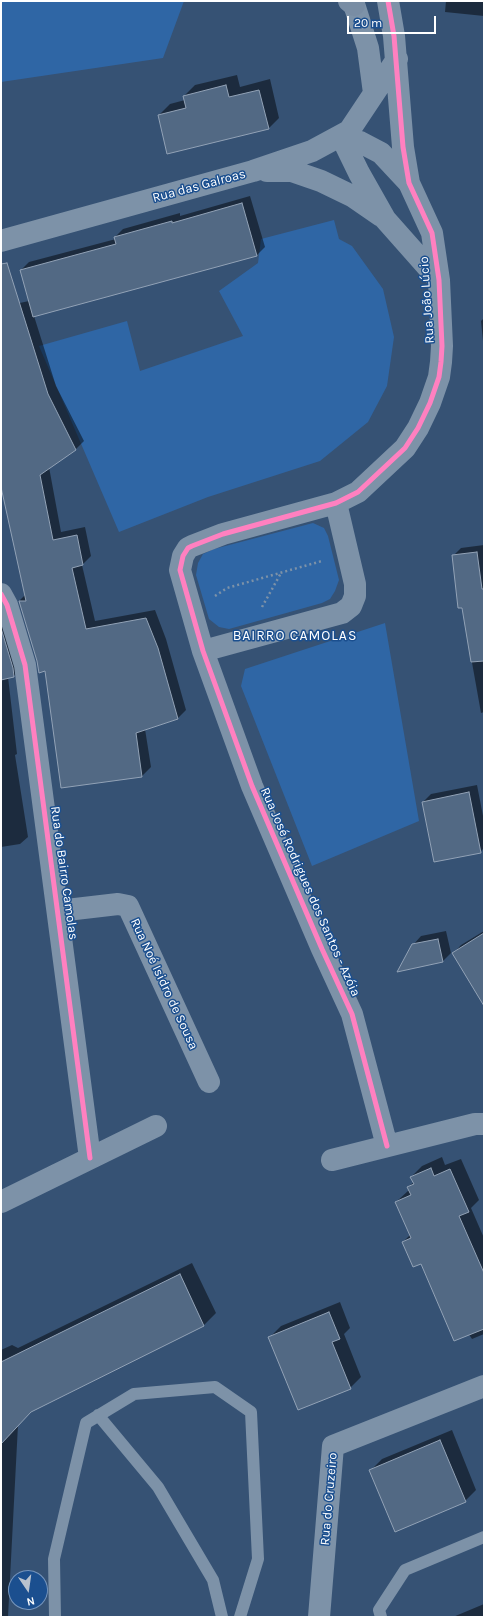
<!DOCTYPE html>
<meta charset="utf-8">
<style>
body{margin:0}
#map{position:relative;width:485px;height:1618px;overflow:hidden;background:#365274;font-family:Karla,sans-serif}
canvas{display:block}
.frame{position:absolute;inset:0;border:2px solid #fff;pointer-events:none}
.north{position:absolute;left:8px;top:1570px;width:40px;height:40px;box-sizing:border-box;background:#1b4f8f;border:1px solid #7695bc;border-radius:50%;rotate:167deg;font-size:11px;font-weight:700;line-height:16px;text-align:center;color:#fff}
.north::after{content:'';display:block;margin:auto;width:14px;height:18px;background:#b9c2ce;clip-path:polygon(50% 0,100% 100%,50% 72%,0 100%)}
.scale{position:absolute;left:347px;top:16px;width:89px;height:18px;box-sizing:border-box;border:2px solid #fff;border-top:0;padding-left:5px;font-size:12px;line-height:14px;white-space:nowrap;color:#fff;-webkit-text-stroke:3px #1b4f8f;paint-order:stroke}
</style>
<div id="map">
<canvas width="485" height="1618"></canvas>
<div class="frame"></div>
<div class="north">N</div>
<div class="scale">20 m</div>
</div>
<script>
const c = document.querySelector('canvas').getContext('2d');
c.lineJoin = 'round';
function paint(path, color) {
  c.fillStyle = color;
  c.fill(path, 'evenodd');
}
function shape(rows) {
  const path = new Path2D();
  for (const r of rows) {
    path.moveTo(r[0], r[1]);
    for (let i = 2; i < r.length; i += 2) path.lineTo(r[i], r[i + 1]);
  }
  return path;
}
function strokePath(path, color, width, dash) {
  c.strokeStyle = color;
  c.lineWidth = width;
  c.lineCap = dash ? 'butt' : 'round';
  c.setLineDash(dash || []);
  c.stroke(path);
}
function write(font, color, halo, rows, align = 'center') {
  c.font = font + ' Karla,sans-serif';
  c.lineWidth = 3;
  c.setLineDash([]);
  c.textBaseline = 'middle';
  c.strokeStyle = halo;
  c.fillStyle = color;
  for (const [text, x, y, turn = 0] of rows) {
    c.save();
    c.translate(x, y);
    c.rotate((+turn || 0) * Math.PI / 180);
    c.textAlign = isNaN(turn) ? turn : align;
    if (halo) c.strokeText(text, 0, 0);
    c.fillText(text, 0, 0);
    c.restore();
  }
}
paint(shape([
 [1,1,184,1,163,58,1,82],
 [334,220,339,239,352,246,383,289,394,337,387,386,368,422,320,461,208,497,119,532,39,346,127,321,140,371,243,336,219,291,258,263,261,239],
 [313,523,324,528,328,536,339,580,335,591,330,599,322,603,229,629,219,627,209,619,196,575,198,563,203,554,214,549],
 [385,623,419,821,312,866,241,686,245,669]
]), '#2f66a5');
paint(shape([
 [446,1,484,1,484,16,445,12],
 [237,75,240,87,270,79,279,118,268,129,159,115,170,104,185,100,184,96,195,85],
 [250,196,265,247,257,255,34,316,56,386,84,441,76,449,49,467,61,532,85,527,91,556,82,565,95,621,155,610,166,639,186,710,177,719,145,729,151,767,142,776,62,787,45,670,38,661,20,600,25,595,1,481,1,307,29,301,21,270,29,262,116,239,115,237,123,229,180,213,180,216],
 [484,318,484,351,481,321],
 [484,545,484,712,481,713,453,556,461,548],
 [1,599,21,668,14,676,8,677,17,754,15,755,28,837,20,844,1,847],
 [477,785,484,821,484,848,480,852,423,802,431,794],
 [446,931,451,953,443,961,399,971,413,945,421,936],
 [484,931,484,1004,454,953,461,945],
 [442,1157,445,1165,461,1159,479,1200,471,1208,484,1238,484,1334,472,1339,421,1262,403,1242,410,1235,396,1202,409,1190,408,1187,414,1182,411,1177,422,1166],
 [192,1263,216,1313,204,1325,32,1410,18,1425,8,1617,1,1617,1,1350,12,1345,18,1348],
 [340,1302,350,1328,344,1334,361,1377,350,1388,270,1337,281,1326],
 [452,1430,476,1490,465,1501,371,1470,382,1459],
 [484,1604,484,1617,453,1617]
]), '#0007');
const building = shape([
 [226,85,229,97,259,90,269,129,167,154,158,115,186,108,183,96,226,85],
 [242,203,257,256,33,317,20,270,116,244,114,237,172,221,172,223,242,203],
 [7,263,48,394,76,450,40,475,53,540,77,535,83,565,72,568,86,629,146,618,158,648,178,719,136,733,142,777,61,788,45,671,39,673,37,661,19,601,26,601,1,487,1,264,7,263],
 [477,552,482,589,484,589,484,661,471,662,462,608,458,608,452,555,477,552],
 [1,628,13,668,14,677,1,680,1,628],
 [469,792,481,853,434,862,422,802,469,792],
 [484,933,484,1006,452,953,484,933],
 [438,939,443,962,397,972,412,944,438,939],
 [431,1168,434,1176,450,1169,469,1212,459,1216,484,1273,484,1329,454,1341,421,1264,413,1267,402,1242,411,1238,395,1202,411,1195,407,1187,414,1184,410,1177,431,1168],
 [180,1274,204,1326,31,1412,1,1444,1,1362,180,1274],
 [329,1312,340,1339,332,1342,351,1389,298,1410,268,1337,329,1312],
 [440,1440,466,1502,395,1532,369,1470,440,1440]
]);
paint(building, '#526984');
strokePath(building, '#92a2b6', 1);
strokePath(shape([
 [215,596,227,588,322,561],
 [262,607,281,573]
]), '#7d92a8', 2.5, [2, 3]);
strokePath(shape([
 [98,1415,158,1487,213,1580,222,1617],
 [55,1617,54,1559,86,1423,134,1394,215,1387,251,1412,258,1559,240,1617],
 [381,1617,379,1610,405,1570,484,1537]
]), '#7d92a8', 12);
strokePath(shape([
 [353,1,368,48,374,93],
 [341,136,359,173,385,219,439,280],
 [341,136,360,142,381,153,409,183],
 [267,171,292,171,321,181,352,196,381,216],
 [1,241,253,171,312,151,349,131,397,59],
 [1,594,7,605,25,665,90,1158],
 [203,651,342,613,351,606,355,596,355,584,336,503],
 [58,911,118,904,128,906,209,1082],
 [387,1146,352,1014,322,949,252,786,203,651,180,570,183,556,188,548,192,546,223,534,336,503,358,492,405,448,418,428,430,403,439,377,441,362,442,346,439,280,432,233,409,183,403,147,394,36,388,1],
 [332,1160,475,1124,484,1124],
 [1,1202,156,1126],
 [319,1617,333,1446,484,1386]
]), '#7d92a8', 22);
strokePath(shape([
 [349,1,354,5]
]), '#798da4', 22);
strokePath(shape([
 [1,594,7,605,25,665,90,1158],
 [387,1146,352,1014,322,949,252,786,203,651,180,570,183,556,188,548,192,546,223,534,336,503,358,492,405,448,418,428,430,403,439,377,441,362,442,346,439,280,432,233,409,183,403,147,394,36,388,1]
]), '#ff80c0', 5);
write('13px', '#fff', '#1b4f8f', [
 ["Rua das Galroas",199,186,-15],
 ["Rua João Lúcio",427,300,-94],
 ["Rua do Bairro Camolas",64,873,82],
 ["Rua José Rodrigues dos Santos - Azóia",310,892,66],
 ["Rua Noé Isidro de Sousa",164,984,65],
 ["Rua do Cruzeiro",329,1499,-85]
]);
c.letterSpacing = '1px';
write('14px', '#fff', '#1b4f8f', [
 ["BAIRRO CAMOLAS",295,636]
]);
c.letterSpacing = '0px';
</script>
